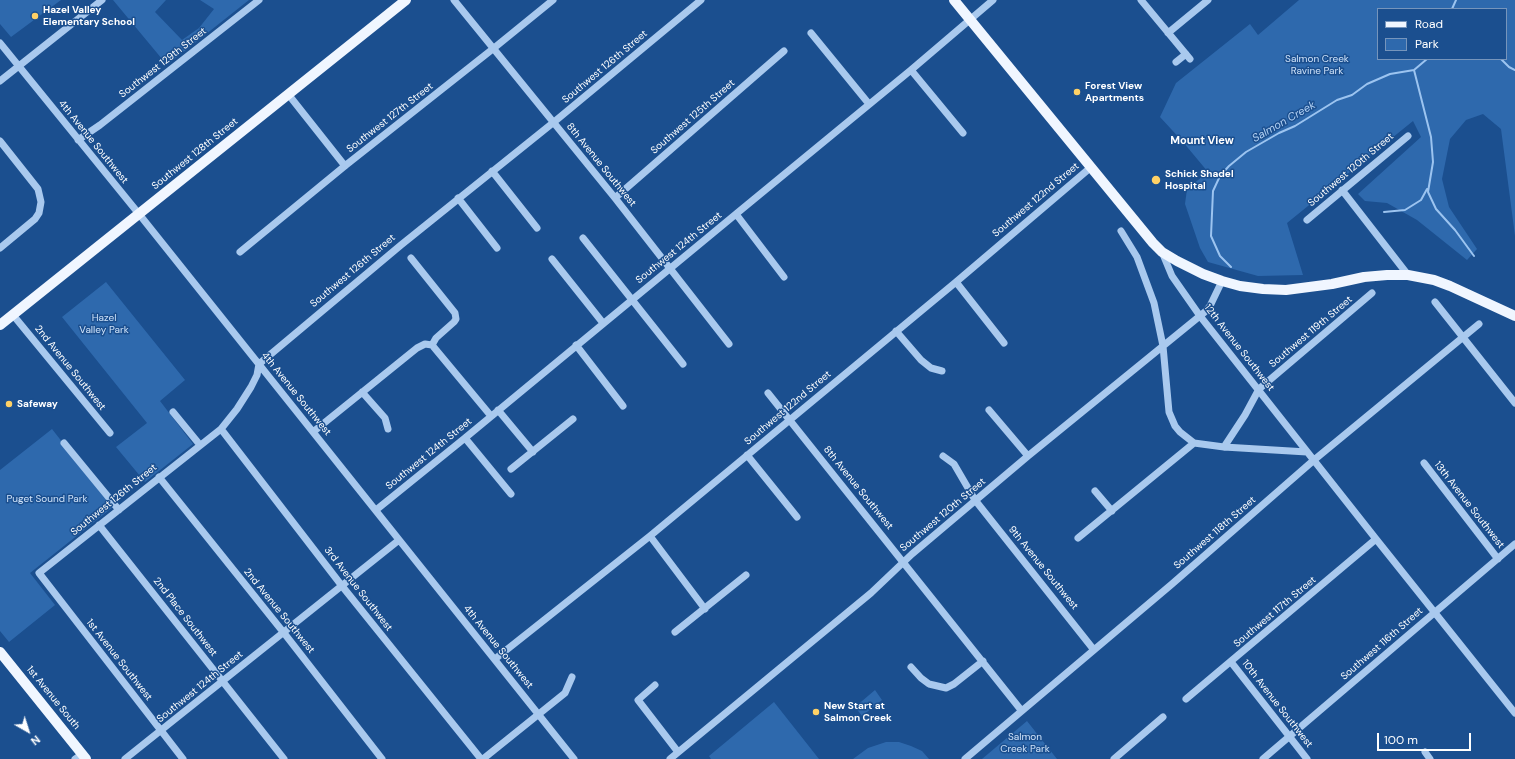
<!DOCTYPE html>
<style>
body{margin:0}
#map{position:relative;width:1515px;height:759px;overflow:hidden;background:#1b4f8f;font-family:"DM Sans",sans-serif}
canvas{display:block}
.legend{position:absolute;left:1377px;top:8px;width:130px;height:52px;box-sizing:border-box;background:#1b4f8f;border:1px solid #7695bc;margin:0;padding:5px 7px;list-style:none;font-size:12px;color:#fff}
.legend li{display:flex;align-items:center;gap:8px;height:20px}
.legend b{width:20px;border:1px solid #7695bc}
.north{position:absolute;left:8px;top:711px;width:40px;height:40px;-webkit-text-stroke:3px #1b4f8f;paint-order:stroke;rotate:141deg;font-size:11px;font-weight:700;line-height:16px;text-align:center;color:#fff}
.north::after{content:'';display:block;margin:auto;width:14px;height:18px;background:#fff;clip-path:polygon(50% 0,100% 100%,50% 72%,0 100%)}
.scale{position:absolute;left:1377px;top:733px;width:94px;height:18px;box-sizing:border-box;border:2px solid #fff;border-top:0;padding-left:5px;font-size:12px;line-height:14px;white-space:nowrap;color:#fff;-webkit-text-stroke:3px #1b4f8f;paint-order:stroke}
</style>
<div id="map">
<canvas width="1515" height="759"></canvas>
<ul class="legend">
<li><b style="height:5px;background:#f0f6ff"></b>Road</li>
<li><b style="height:11px;background:#2e69ad"></b>Park</li>
</ul>
<div class="north">N</div>
<div class="scale">100 m</div>
</div>
<script>
const c = document.querySelector('canvas').getContext('2d');
c.lineJoin = 'round';
function paint(path, color) {
  c.fillStyle = color;
  c.fill(path, 'evenodd');
}
function shape(rows) {
  const path = new Path2D();
  for (const r of rows) {
    path.moveTo(r[0], r[1]);
    for (let i = 2; i < r.length; i += 2) path.lineTo(r[i], r[i + 1]);
  }
  return path;
}
function strokePath(path, color, width, dash) {
  c.strokeStyle = color;
  c.lineWidth = width;
  c.lineCap = dash ? 'butt' : 'round';
  c.setLineDash(dash || []);
  c.stroke(path);
}
function write(font, color, halo, rows, align = 'center') {
  c.font = font + ' "DM Sans",sans-serif';
  c.lineWidth = 3;
  c.setLineDash([]);
  c.textBaseline = 'middle';
  c.strokeStyle = halo;
  c.fillStyle = color;
  for (const [text, x, y, turn = 0] of rows) {
    c.save();
    c.translate(x, y);
    c.rotate((+turn || 0) * Math.PI / 180);
    c.textAlign = isNaN(turn) ? turn : align;
    if (halo) c.strokeText(text, 0, 0);
    c.fillText(text, 0, 0);
    c.restore();
  }
}
paint(shape([
 [0,0,61,0,11,37,0,24],
 [113,0,166,0,155,12,182,40,199,28,214,9,200,0,249,0,167,65],
 [1299,0,1515,0,1515,236,1501,129,1483,114,1466,120,1450,139,1442,179,1449,207,1477,249,1467,260,1417,220,1387,203,1365,201,1358,194,1421,137,1413,121,1287,223,1303,275,1258,276,1208,262,1200,248,1185,204,1187,189,1208,172,1183,142,1160,117,1176,83,1250,24,1258,35],
 [1378,9,1506,9,1506,59,1378,59],
 [106,282,185,380,160,401,193,444,145,482,116,447,147,423,62,317],
 [52,429,113,507,30,573,55,605,9,642,0,631,0,470],
 [875,690,882,700,862,716,855,707],
 [774,702,819,759,711,759,709,756],
 [1027,721,1057,759,982,759],
 [886,742,899,742,911,746,922,751,929,759,853,759,868,748]
]), '#2e69ad');
strokePath(shape([
 [1452,9,1456,0],
 [1501,59,1509,67,1515,70],
 [1414,70,1431,137,1433,162,1428,192,1436,209,1455,230,1474,256],
 [1384,212,1405,210,1421,200,1427,189],
 [1231,267,1220,256,1211,236,1213,191,1220,176,1229,166,1246,152,1279,133,1295,126,1337,100,1352,95,1367,84,1390,74,1414,70,1427,59]
]), '#9cc4f0', 2);
strokePath(shape([
 [454,0,615,198,729,344],
 [1141,0,1190,59],
 [811,33,869,104],
 [1168,33,1208,0],
 [0,43,139,214,574,759],
 [1176,62,1186,54],
 [911,70,963,133],
 [0,81,102,0],
 [288,94,345,166],
 [78,140,100,125,259,0],
 [0,141,38,189,41,202,39,213,35,219,0,248],
 [492,171,537,228],
 [1342,190,1408,275],
 [458,198,497,248],
 [615,198,784,51],
 [736,214,784,277],
 [1307,220,1408,136],
 [1121,231,1137,257,1154,303,1163,346,1169,412,1175,426,1180,432,1194,443,1224,447,1307,452],
 [583,238,683,364],
 [240,252,346,165,494,48,553,0],
 [1162,252,1172,276,1200,316,1376,539,1515,713],
 [411,258,455,313,456,319,454,322,436,338,432,345],
 [552,259,603,323],
 [956,282,1004,343],
 [1435,302,1515,403],
 [13,315,110,433],
 [896,331,921,360,931,368,942,371],
 [432,345,491,416],
 [576,345,623,406],
 [362,392,385,418,388,429],
 [768,393,1021,710],
 [498,410,533,452],
 [989,410,1028,456],
 [173,412,200,445],
 [221,429,342,586,481,759],
 [313,432,417,348,425,344,432,345],
 [465,438,511,494],
 [64,443,119,510],
 [1224,447,1245,415,1259,389,1372,293],
 [747,455,797,517],
 [943,456,954,464,975,500,1094,650],
 [1424,463,1498,559],
 [511,469,573,419],
 [159,477,284,633,382,759],
 [1095,491,1112,511],
 [376,510,465,438,736,214,911,70,993,0],
 [99,525,284,759],
 [650,536,705,609],
 [1078,538,1194,443],
 [675,632,746,575],
 [495,659,650,536,956,282,1090,168],
 [1231,662,1307,759],
 [911,667,921,678,929,684,946,688,954,684,983,661],
 [655,685,638,700,678,752],
 [1186,699,1376,539],
 [1425,752,1430,759],
 [75,759,82,754],
 [125,759,399,540],
 [183,759,39,573,221,429,237,409,251,387,257,375,259,364,401,245,554,122,701,0],
 [483,759,565,693,572,677],
 [670,759,871,593,912,554,1028,456,1206,311,1210,306,1222,281],
 [965,759,1172,584,1314,460,1479,324],
 [1114,759,1163,717],
 [1263,759,1515,544]
]), '#a9c9ee', 7);
strokePath(shape([
 [954,0,1153,243,1162,252,1177,261,1203,274,1222,281,1240,286,1263,289,1286,290,1332,284,1364,277,1387,275,1408,275,1434,280,1450,286,1515,316],
 [0,325,406,0],
 [0,652,86,759]
]), '#f0f6ff', 10);
for (const [x, y, r, color] of [
 [35,16,4,"#ffd166"],
 [1077,92,4,"#ffd166"],
 [1156,180,5,"#ffd166"],
 [9,404,4,"#ffd166"],
 [816,712,4,"#ffd166"]
]) {
  const dot = new Path2D();
  dot.arc(x, y, r, 0, 2 * Math.PI);
  c.fillStyle = color;
  c.fill(dot);
  strokePath(dot, '#1b4f8f', 1.5);
}
write('bold 10px', '#fff', '#1b4f8f', [
 ["Hazel Valley",43,10],
 ["Elementary School",43,22],
 ["Forest View",1085,86],
 ["Apartments",1085,98],
 ["Schick Shadel",1165,174],
 ["Hospital",1165,186],
 ["Safeway",17,404],
 ["New Start at",824,706],
 ["Salmon Creek",824,718]
], 'left');
write('10px', '#cfe3fa', '#1b4f8f', [
 ["Salmon Creek",1317,59],
 ["Ravine Park",1317,71],
 ["Hazel",104,318],
 ["Valley Park",104,330],
 ["Puget Sound Park",47,499],
 ["Salmon",1025,737],
 ["Creek Park",1025,749]
]);
write('10px', '#fff', '#1b4f8f', [
 ["Southwest 129th Street",163,63,-38],
 ["Southwest 126th Street",605,67,-40],
 ["Southwest 125th Street",693,117,-41],
 ["Southwest 127th Street",390,118,-38],
 ["4th Avenue Southwest",93,142,51],
 ["Southwest 128th Street",195,154,-39],
 ["8th Avenue Southwest",601,165,51],
 ["Southwest 120th Street",1351,170,-40],
 ["Southwest 122nd Street",1036,200,-40],
 ["Southwest 124th Street",679,248,-39],
 ["Southwest 126th Street",353,271,-40],
 ["Southwest 119th Street",1311,332,-40],
 ["12th Avenue Southwest",1239,348,52],
 ["2nd Avenue Southwest",70,368,51],
 ["4th Avenue Southwest",296,394,51],
 ["Southwest 122nd Street",788,408,-40],
 ["Southwest 124th Street",429,454,-39],
 ["8th Avenue Southwest",858,488,51],
 ["Southwest 126th Street",114,500,-39],
 ["13th Avenue Southwest",1469,505,52],
 ["Southwest 120th Street",943,515,-40],
 ["Southwest 118th Street",1215,533,-41],
 ["9th Avenue Southwest",1043,568,51],
 ["3rd Avenue Southwest",358,589,52],
 ["2nd Avenue Southwest",279,611,51],
 ["Southwest 117th Street",1275,612,-40],
 ["2nd Place Southwest",185,617,52],
 ["Southwest 116th Street",1382,644,-41],
 ["4th Avenue Southwest",498,647,51],
 ["1st Avenue Southwest",119,660,52],
 ["Southwest 124th Street",200,687,-39],
 ["1st Avenue South",53,698,51],
 ["10th Avenue Southwest",1277,704,52]
]);
write('italic 11px', '#b5d3f5', '#1b4f8f', [
 ["Salmon Creek",1284,122,-30]
]);
write('bold 11px', '#fff', '#1b4f8f', [
 ["Mount View",1202,141]
]);
</script>
